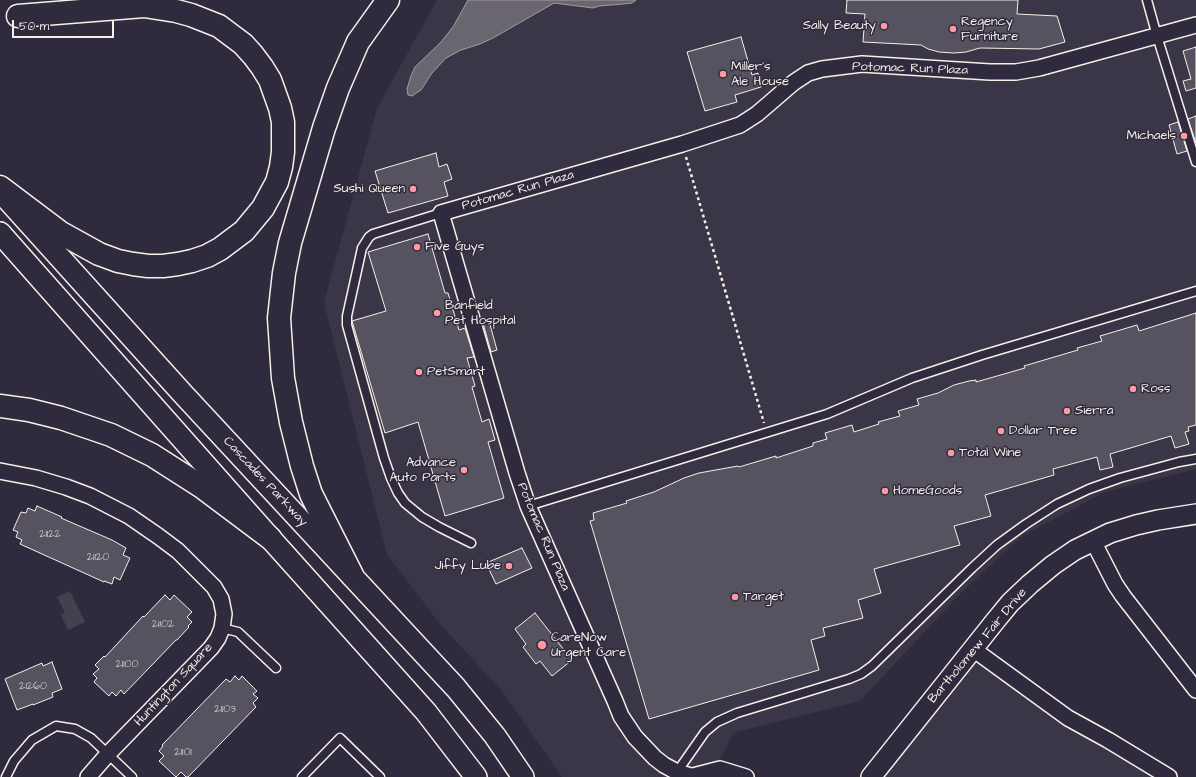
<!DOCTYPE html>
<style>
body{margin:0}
#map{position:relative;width:1196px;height:777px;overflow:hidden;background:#2f2a3d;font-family:"Architects Daughter",sans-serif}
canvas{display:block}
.scale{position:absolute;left:12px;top:20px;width:102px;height:18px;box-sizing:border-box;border:2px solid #f4f1e8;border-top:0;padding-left:5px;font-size:12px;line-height:14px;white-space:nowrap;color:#f4f1e8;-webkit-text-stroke:3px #2f2a3d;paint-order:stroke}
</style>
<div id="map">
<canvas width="1196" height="777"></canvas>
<div class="scale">50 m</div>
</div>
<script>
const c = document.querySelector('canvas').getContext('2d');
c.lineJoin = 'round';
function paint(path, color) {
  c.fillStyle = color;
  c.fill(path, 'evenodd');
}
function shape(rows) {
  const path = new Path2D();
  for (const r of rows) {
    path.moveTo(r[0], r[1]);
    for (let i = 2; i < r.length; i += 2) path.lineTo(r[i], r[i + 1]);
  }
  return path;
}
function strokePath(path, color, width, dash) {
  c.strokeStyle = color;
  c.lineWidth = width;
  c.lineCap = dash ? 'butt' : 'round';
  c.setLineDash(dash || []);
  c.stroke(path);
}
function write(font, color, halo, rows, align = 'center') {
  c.font = font + ' "Architects Daughter",sans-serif';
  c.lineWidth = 3;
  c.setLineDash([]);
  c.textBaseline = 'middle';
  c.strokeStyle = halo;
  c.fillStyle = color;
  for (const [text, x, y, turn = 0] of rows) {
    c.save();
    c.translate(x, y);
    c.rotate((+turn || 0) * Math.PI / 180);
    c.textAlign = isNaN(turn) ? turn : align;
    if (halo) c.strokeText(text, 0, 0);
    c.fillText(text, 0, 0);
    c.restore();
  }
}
paint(shape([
 [437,0,1196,0,1196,469,1105,492,1022,536,959,595,860,701,733,733,711,777,562,777,502,691,439,623,387,554,324,302,377,108],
 [973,649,1169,777,871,777]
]), '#3b3647');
paint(shape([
 [70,591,85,622,68,630,61,615,65,613,57,597]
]), '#454050');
const water = shape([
 [468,0,636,0,632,3,623,4,599,6,593,8,554,3,493,38,480,44,461,50,446,58,432,73,421,90,412,96,408,95,407,89,411,76,415,67,441,42,453,27,468,0]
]);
paint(water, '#6a6670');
strokePath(water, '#a19ea0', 1);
const building = shape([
 [847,0,1018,0,1017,14,1057,16,1065,42,1039,49,980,48,966,52,954,53,939,52,928,49,921,45,863,42,865,14,846,13,847,0],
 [741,37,752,75,758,73,761,87,735,95,737,102,705,111,687,52,741,37],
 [1196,47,1196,88,1186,91,1183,81,1191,79,1183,51,1196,47],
 [1196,116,1196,143,1188,119,1196,116],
 [1178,122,1187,151,1177,154,1169,125,1178,122],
 [436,153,439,167,447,164,452,179,444,182,448,196,388,213,375,171,436,153],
 [428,234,445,293,448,293,459,330,465,328,474,357,467,358,475,386,472,387,482,422,489,419,495,440,488,442,504,498,445,516,418,422,385,433,352,321,386,311,368,252,428,234],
 [1196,313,1196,425,1188,427,1189,431,1185,432,1189,444,1175,448,1171,436,1110,454,1113,467,1100,470,1097,457,1053,469,1054,475,985,495,991,516,954,526,960,545,874,569,881,593,858,600,863,618,823,628,825,636,811,640,819,670,649,719,590,521,594,520,593,513,627,503,626,501,654,492,684,478,699,473,738,466,739,467,776,456,776,458,813,446,813,443,827,439,825,433,852,425,854,432,879,424,878,422,900,416,898,411,919,405,917,399,938,393,954,385,969,381,976,380,976,382,1025,368,1024,366,1078,350,1077,348,1102,341,1100,336,1137,325,1139,331,1196,313],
 [489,321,497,350,491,352,483,323,489,321],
 [37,506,62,517,61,518,112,540,126,548,123,555,130,558,120,580,114,577,112,584,104,581,104,582,20,544,22,540,16,537,18,532,13,530,21,512,26,513,28,508,35,511,37,506],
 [522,548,532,568,496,584,486,563,522,548],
 [165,595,170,600,174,595,192,612,187,617,192,622,188,626,189,627,177,640,176,640,124,694,121,690,116,696,112,692,109,696,94,682,97,678,93,674,99,669,95,665,104,656,105,657,143,616,144,617,165,595],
 [535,613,572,660,552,676,540,661,536,664,523,647,526,644,515,629,535,613],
 [52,662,62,689,52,693,53,697,33,705,33,704,17,710,5,679,42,663,43,666,52,662],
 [235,676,239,680,242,676,257,691,253,694,258,698,253,703,256,707,188,777,186,777,181,772,176,777,159,761,164,756,159,751,163,746,162,745,226,679,230,682,235,676]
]);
paint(building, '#56525f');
strokePath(building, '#f4f1e8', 1);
const service = shape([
 [1147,0,1157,36,1196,162],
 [441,213,373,234,369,237,362,248,347,316,347,325,384,458,391,478,398,493,405,503,422,517,439,527,471,543],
 [528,506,827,414,912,378,982,355,1196,291],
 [222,628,238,632,276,668],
 [677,772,705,732,717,722,737,713,849,679,861,674,872,666,972,568,997,545,1026,524,1057,504,1089,489,1120,478,1179,462,1196,459],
 [6,777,14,761,32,740,56,726,75,729,91,738,132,777],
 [302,777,340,738,380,777]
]);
const minor = shape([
 [0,471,36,478,66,487,90,496,129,516,158,536,178,551,214,587,221,599,224,614,222,628,218,638,211,648,108,754,88,777],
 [1093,541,1115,584,1123,596,1196,690],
 [973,649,1068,718,1108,740,1169,777],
 [693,776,720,769,746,777],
 [694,777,677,772,664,765,655,758,635,737,621,716,615,701,528,506,517,473,441,213,682,144,740,125,757,114,793,83,808,73,822,69,862,64,990,72,1016,72,1039,68,1196,25]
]);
const tertiary = shape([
 [871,777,996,620,1010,603,1030,584,1053,565,1075,550,1110,533,1136,525,1158,520,1196,514]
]);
const secondary = shape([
 [8,200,183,394,456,688,495,736,523,777],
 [0,233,270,538,426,712,476,777]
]);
const trunk = shape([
 [0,187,61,233,99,254,118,261,133,264,148,266,163,266,178,264,192,261,207,256,220,249,244,231,263,208,277,182,281,167,283,152,283,122,280,108,270,80,262,67,253,55,243,44,219,26,191,15,176,11,144,6,18,16],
 [0,406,29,410,61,418,111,435,152,455,202,487,270,538],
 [352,575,311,494,302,466,291,422,283,378,279,318,284,273,290,243,324,128,338,88,358,42,388,0]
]);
strokePath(service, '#f4f1e8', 11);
strokePath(minor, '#f4f1e8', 18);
strokePath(tertiary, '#f4f1e8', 22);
strokePath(secondary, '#f4f1e8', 24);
strokePath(trunk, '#f4f1e8', 25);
strokePath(shape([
 [686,157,764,423]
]), '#f4f1e8', 2.5, [3, 3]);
strokePath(service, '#2f2a3d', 8);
strokePath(minor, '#2f2a3d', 15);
strokePath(tertiary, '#2f2a3d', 19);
strokePath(secondary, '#2f2a3d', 21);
strokePath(trunk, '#2f2a3d', 22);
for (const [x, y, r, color] of [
 [884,26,4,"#ff9aa2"],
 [953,29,4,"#ff9aa2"],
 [723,74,4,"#ff9aa2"],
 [1184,136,4,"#ff9aa2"],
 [413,189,4,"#ff9aa2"],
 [417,247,4,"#ff9aa2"],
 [437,313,4,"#ff9aa2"],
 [419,372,4,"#ff9aa2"],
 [1133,389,4,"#ff9aa2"],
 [1067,411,4,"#ff9aa2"],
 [1001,431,4,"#ff9aa2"],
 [951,453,4,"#ff9aa2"],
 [464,470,4,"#ff9aa2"],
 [885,491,4,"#ff9aa2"],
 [509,566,4,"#ff9aa2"],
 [735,597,4,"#ff9aa2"],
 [542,645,5,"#ff9aa2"]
]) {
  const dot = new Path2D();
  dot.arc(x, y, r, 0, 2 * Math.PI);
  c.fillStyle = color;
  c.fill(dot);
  strokePath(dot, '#2f2a3d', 1.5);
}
write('11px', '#ccc9c6', null, [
 ["21122",50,535],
 ["21120",98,558],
 ["21102",163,625],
 ["21100",127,665],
 ["21260",33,687],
 ["21103",225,710],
 ["21101",183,753]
]);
write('13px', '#f4f1e8', '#2f2a3d', [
 ["Regency",961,22],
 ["Furniture",961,37],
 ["Sally Beauty",876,26,"right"],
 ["Miller's",731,67],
 ["Ale House",731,82],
 ["Michaels",1176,136,"right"],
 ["Sushi Queen",405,189,"right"],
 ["Five Guys",425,247],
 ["Banfield",445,306],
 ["Pet Hospital",445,321],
 ["PetSmart",427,372],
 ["Ross",1141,389],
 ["Sierra",1075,411],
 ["Dollar Tree",1009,431],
 ["Total Wine",959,453],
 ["Advance",456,463,"right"],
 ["Auto Parts",456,478,"right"],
 ["HomeGoods",893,491],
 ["Jiffy Lube",501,566,"right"],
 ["Target",743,597],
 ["CareNow",551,638],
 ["Urgent Care",551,653]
], 'left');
write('13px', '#f4f1e8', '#2f2a3d', [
 ["Potomac Run Plaza",910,69,2],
 ["Potomac Run Plaza",518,191,-16],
 ["Cascades Parkway",265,482,47],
 ["Potomac Run Plaza",543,537,67],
 ["Bartholomew Fair Drive",978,646,-50],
 ["Huntington Square",174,685,-47]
]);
</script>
